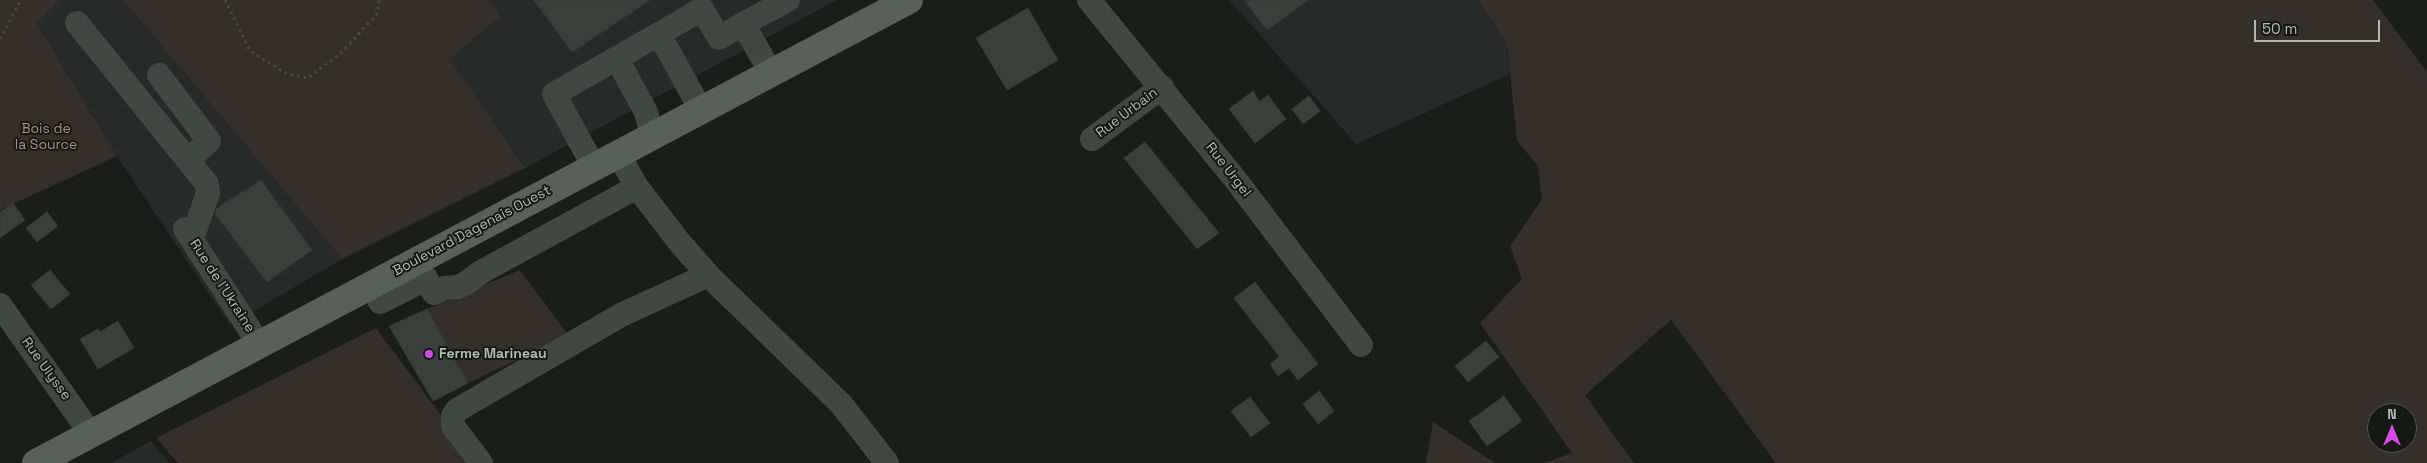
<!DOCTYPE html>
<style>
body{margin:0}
#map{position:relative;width:2427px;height:463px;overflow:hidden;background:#1b1d1b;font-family:"Space Grotesk",sans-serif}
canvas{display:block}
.north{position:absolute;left:2367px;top:403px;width:50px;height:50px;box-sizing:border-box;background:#161816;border:1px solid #545953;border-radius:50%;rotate:0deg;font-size:14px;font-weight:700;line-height:20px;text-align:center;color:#b0bbaf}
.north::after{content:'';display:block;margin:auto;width:18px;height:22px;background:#d54be5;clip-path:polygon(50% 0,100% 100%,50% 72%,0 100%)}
.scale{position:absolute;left:2254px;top:20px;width:126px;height:22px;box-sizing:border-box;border:2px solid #b0bbaf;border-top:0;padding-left:6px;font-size:15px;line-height:18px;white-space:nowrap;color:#b0bbaf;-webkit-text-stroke:4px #161816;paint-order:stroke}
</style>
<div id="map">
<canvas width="2427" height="463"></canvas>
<div class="north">N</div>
<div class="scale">50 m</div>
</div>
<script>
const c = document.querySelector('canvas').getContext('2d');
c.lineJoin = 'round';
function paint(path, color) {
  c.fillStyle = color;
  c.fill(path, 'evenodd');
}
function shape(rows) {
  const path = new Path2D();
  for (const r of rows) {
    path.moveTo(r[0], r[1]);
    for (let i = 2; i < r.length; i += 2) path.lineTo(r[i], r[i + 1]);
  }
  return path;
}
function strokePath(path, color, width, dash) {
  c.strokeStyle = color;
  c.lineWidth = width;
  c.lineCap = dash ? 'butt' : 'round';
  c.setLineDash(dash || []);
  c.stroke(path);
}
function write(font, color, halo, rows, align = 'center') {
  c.font = font + ' "Space Grotesk",sans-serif';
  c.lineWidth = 4;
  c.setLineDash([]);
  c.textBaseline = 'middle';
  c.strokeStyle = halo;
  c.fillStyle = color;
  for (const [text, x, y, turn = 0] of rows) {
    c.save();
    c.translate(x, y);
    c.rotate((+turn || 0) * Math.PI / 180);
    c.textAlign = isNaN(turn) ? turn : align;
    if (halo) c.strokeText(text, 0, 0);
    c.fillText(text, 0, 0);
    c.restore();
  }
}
paint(shape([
 [60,0,123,0,342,259,230,325,117,156,37,23],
 [489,0,837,0,525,168,450,59,500,17],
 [1229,0,1478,0,1507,44,1510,74,1356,144],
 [151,441,169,463,111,463]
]), '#272a28');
paint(shape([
 [0,0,60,0,37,23,117,156,0,210],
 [123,0,489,0,500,17,450,59,525,168,342,259],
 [1478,0,2373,0,2427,72,2427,463,1776,463,1671,320,1585,395,1634,463,1544,463,1572,453,1480,323,1522,279,1510,246,1542,199,1538,166,1517,141,1507,44],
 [2377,413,2407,413,2407,443,2377,443],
 [520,270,569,336,468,383,427,309],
 [376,328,477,463,178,463,156,438],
 [1433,422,1495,463,1426,463]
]), '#342f2b');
const building = shape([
 [534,0,650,0,572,52,534,0],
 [1244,0,1308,0,1267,30,1244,0],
 [1028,8,1058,60,1007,90,976,38,1028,8],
 [1253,91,1260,101,1268,95,1286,119,1255,143,1229,109,1253,91],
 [1309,96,1320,111,1303,124,1292,109,1309,96],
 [1145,142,1219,233,1197,249,1124,158,1145,142],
 [261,180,312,250,267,282,215,214,217,208,261,180],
 [13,203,25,220,0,238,0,212,13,203],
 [47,212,58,226,37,242,26,228,47,212],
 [50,270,70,294,51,309,31,285,50,270],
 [1255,282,1318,364,1298,380,1289,368,1278,376,1270,364,1279,357,1275,351,1234,298,1255,282],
 [427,309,468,383,433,401,389,326,427,309],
 [118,321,134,348,98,369,80,339,98,329,100,332,118,321],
 [1486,341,1499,357,1468,382,1455,366,1486,341],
 [1319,391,1334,411,1318,424,1303,404,1319,391],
 [1504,396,1522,421,1487,446,1469,421,1504,396],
 [1250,397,1270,423,1251,437,1231,411,1250,397]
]);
paint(building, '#3b3f3c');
strokePath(building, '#353936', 1);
strokePath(shape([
 [225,0,250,51,287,74,308,78,341,53,377,14,379,0],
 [0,39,21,0]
]), '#454b44', 3, [2.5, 4]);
strokePath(shape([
 [1089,0,1235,179,1361,345],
 [77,23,207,184,208,193,195,230,190,236],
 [617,59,646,112,652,136],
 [771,73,743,24,788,0],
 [159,75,209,141,188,160],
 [701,110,659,34,702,9,719,38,743,24],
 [1092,139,1162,87],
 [594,167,554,94,659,34],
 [637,187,680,243,710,277,841,404,887,463],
 [185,229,259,344],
 [416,261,434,293,444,288,458,287,466,283,481,272,637,187,618,154],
 [372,285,380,302,426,279],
 [0,305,91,434],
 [481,463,453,426,453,416,457,410,621,315,708,275]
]), '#414742', 24);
strokePath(shape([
 [36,463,909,0]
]), '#586059', 28);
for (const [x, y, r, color] of [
 [429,354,5,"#d54be5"]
]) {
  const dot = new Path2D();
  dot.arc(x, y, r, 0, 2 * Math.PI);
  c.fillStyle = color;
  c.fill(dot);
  strokePath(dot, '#161816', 2);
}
write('14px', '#b0bbaf', '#161816', [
 ["Rue Urbain",1127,113,-37],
 ["Rue Urgel",1228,170,52],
 ["Boulevard Dagenais Ouest",472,231,-28],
 ["Rue de l'Ukraine",222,286,57],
 ["Rue Ulysse",46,369,54]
]);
write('14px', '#a49087', '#161816', [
 ["Bois de",46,129],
 ["la Source",46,145]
]);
write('bold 14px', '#b0bbaf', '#161816', [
 ["Ferme Marineau",439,354]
], 'left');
</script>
